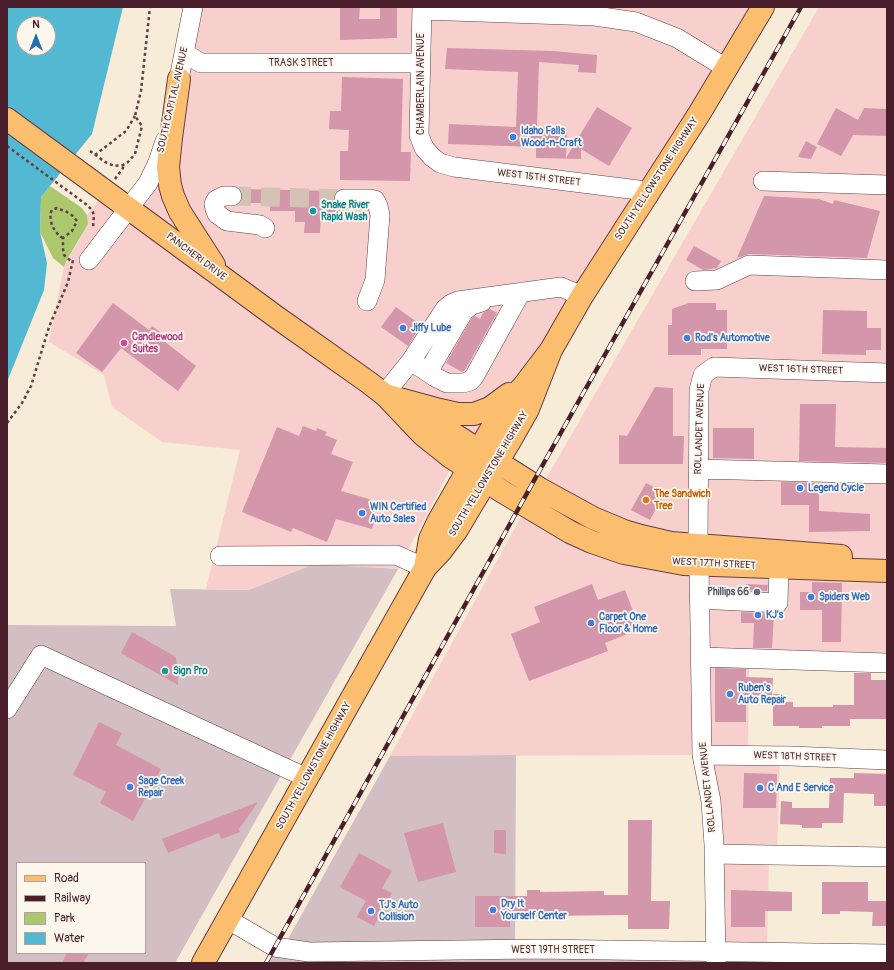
<!DOCTYPE html>
<style>
body{margin:0}
#map{position:relative;width:894px;height:970px;overflow:hidden;background:#f6ecd7;font-family:Pangolin,sans-serif}
canvas{display:block}
.frame{position:absolute;inset:0;border:8px solid #4a1f2b;pointer-events:none}
.legend{position:absolute;left:16px;top:862px;width:130px;height:92px;box-sizing:border-box;background:#fbf7ec;border:1px solid #b4a19f;margin:0;padding:5px 7px;list-style:none;font-size:12px;color:#4a1f2b}
.legend li{display:flex;align-items:center;gap:8px;height:20px}
.legend b{width:20px;border:1px solid #b4a19f}
.north{position:absolute;left:16px;top:16px;width:40px;height:40px;box-sizing:border-box;background:#fbf7ec;border:1px solid #b4a19f;border-radius:50%;rotate:0deg;font-size:11px;font-weight:700;line-height:16px;text-align:center;color:#4a1f2b}
.north::after{content:'';display:block;margin:auto;width:14px;height:18px;background:#1f6fb2;clip-path:polygon(50% 0,100% 100%,50% 72%,0 100%)}
</style>
<div id="map">
<canvas width="894" height="970"></canvas>
<div class="frame"></div>
<ul class="legend">
<li><b style="height:5px;background:#fabe6e"></b>Road</li>
<li><b style="height:5px;background:#4a1f2b"></b>Railway</li>
<li><b style="height:11px;background:#abc86e"></b>Park</li>
<li><b style="height:11px;background:#53b8d2"></b>Water</li>
</ul>
<div class="north">N</div>
</div>
<script>
const c = document.querySelector('canvas').getContext('2d');
c.lineJoin = 'round';
function paint(path, color) {
  c.fillStyle = color;
  c.fill(path, 'evenodd');
}
function shape(rows) {
  const path = new Path2D();
  for (const r of rows) {
    path.moveTo(r[0], r[1]);
    for (let i = 2; i < r.length; i += 2) path.lineTo(r[i], r[i + 1]);
  }
  return path;
}
function strokePath(path, color, width, dash) {
  c.strokeStyle = color;
  c.lineWidth = width;
  c.lineCap = dash ? 'butt' : 'round';
  c.setLineDash(dash || []);
  c.stroke(path);
}
function write(font, color, halo, rows, align = 'center') {
  c.font = font + ' Pangolin,sans-serif';
  c.lineWidth = 3.5;
  c.setLineDash([]);
  c.textBaseline = 'middle';
  c.strokeStyle = halo;
  c.fillStyle = color;
  for (const [text, x, y, turn = 0] of rows) {
    c.save();
    c.translate(x, y);
    c.rotate((+turn || 0) * Math.PI / 180);
    c.textAlign = isNaN(turn) ? turn : align;
    if (halo) c.strokeText(text, 0, 0);
    c.fillText(text, 0, 0);
    c.restore();
  }
}
paint(shape([
 [193,7,749,7,551,350,460,451,398,569,314,564,249,590,206,589,240,450,162,442,112,407,104,375,49,342,64,267,88,224,87,215,106,191,130,208,148,183,184,53],
 [819,7,887,7,887,663,749,659,748,755,780,756,777,855,769,856,767,952,783,952,782,963,716,963,702,755,390,756,527,506,657,558,540,489]
]), '#f7d0cd');
paint(shape([
 [314,564,398,569,175,963,7,963,7,625,176,626,170,589,249,590],
 [17,863,145,863,145,953,17,953],
 [516,755,515,949,716,951,716,963,266,963,275,947,283,948,390,756]
]), '#d2bec3');
paint(shape([
 [50,186,82,208,87,215,88,224,68,258,64,267,53,258,40,232,41,197]
]), '#abc86e');
paint(shape([
 [7,7,123,7,92,134,41,197,40,232,47,263,44,290,7,382],
 [24,24,48,24,48,48,24,48]
]), '#53b8d2');
paint(shape([
 [340,7,360,7,359,19,380,19,380,7,397,7,397,38,340,40],
 [447,48,553,51,597,55,596,73,578,72,579,65,539,62,537,127,567,128,566,158,597,107,632,128,609,166,581,149,581,159,536,158,536,147,448,144,449,124,516,127,518,72,445,69],
 [342,77,403,79,401,152,411,152,410,181,340,180,340,151,348,151,349,130,329,129,330,111,341,111],
 [836,108,858,120,864,108,887,109,887,136,853,135,841,156,817,144],
 [806,141,817,147,811,159,798,157],
 [240,189,337,191,334,194,333,199,334,204,338,208,344,210,344,213,321,213,320,233,304,233,305,222,295,222,295,211,270,211,270,203,240,203,243,196],
 [764,196,819,199,833,204,834,200,880,211,867,258,749,254,737,258],
 [694,246,721,261,717,268,703,270,686,260],
 [113,303,149,330,152,326,163,334,160,338,196,366,178,391,121,348,102,372,76,353],
 [689,303,716,303,716,310,727,310,727,349,701,349,701,355,668,355,668,325,672,325,672,309],
 [396,307,421,325,408,346,381,327],
 [490,309,497,313,465,370,462,372,446,363,472,318,475,316,480,319,483,313],
 [823,310,867,311,867,328,881,328,881,350,866,350,866,355,822,354],
 [655,387,673,388,673,436,684,436,683,464,619,464,619,435,627,436],
 [800,404,836,404,835,447,887,448,887,463,799,461],
 [303,426,316,431,317,428,327,432,325,435,337,440,331,454,353,462,341,491,369,499,376,516,372,529,336,519,327,542,293,528,291,532,242,512,277,427,299,436],
 [713,428,754,428,754,459,713,458],
 [781,482,819,483,819,511,870,514,870,531,809,532,809,505,781,505],
 [646,483,665,493,650,520,631,510],
 [812,582,842,583,841,642,822,642,822,610,800,610,800,592,812,592],
 [592,584,598,600,625,590,640,629,605,643,608,651,529,681,511,634,540,622,534,607],
 [746,584,768,585,767,591,746,590],
 [741,612,774,614,772,648,753,648,754,623,741,623],
 [132,632,176,657,178,685,121,653],
 [715,668,746,669,746,677,773,678,772,696,746,695,746,722,715,722],
 [854,673,871,673,871,680,887,680,887,719,850,719,850,726,822,726,822,728,799,728,799,726,773,726,773,694,784,694,784,702,793,702,793,707,833,707,833,705,854,705],
 [99,722,122,733,116,745,161,769,133,821,100,803,106,792,73,775],
 [744,773,777,774,776,808,743,808],
 [854,773,887,774,887,806,874,806,874,794,844,793,843,823,822,823,822,828,802,828,802,825,780,824,781,801,792,802,792,808,829,808,830,778,854,778],
 [258,802,239,829,240,832,221,839,219,833,168,853,162,839],
 [628,820,652,820,651,901,670,901,669,929,628,929,628,915,540,916,540,917,510,916,510,927,475,927,475,896,527,896,527,890,540,890,540,892,604,891,604,895,628,895],
 [443,823,456,872,418,882,404,833],
 [494,830,506,830,506,854,494,853],
 [359,853,392,871,382,888,392,893,374,926,357,917,366,901,340,887],
 [822,882,868,882,868,901,887,901,887,926,872,926,873,912,840,911,840,914,822,914],
 [731,890,792,892,792,911,765,911,765,927,731,927],
 [67,953,89,953,83,963,62,963]
]), '#d396aa');
strokePath(shape([
 [232,196,344,199]
]), '#d4c3b5', 19, [19, 10]);
const minor = shape([
 [422,7,419,135,424,148,432,157,440,163,454,167,638,190,647,196],
 [422,10,595,16,636,22,677,38,726,68],
 [184,53,201,63,420,63],
 [176,94,193,7],
 [763,181,887,185],
 [232,196,224,196,216,200,214,204,215,209,217,214,227,221,260,225,265,228],
 [344,199,370,199,375,200,378,206,380,215,375,280,367,301],
 [89,260,148,183,158,162,165,141],
 [695,281,717,280,749,265,887,270],
 [411,361,435,377,447,383,463,383,470,381,474,377,521,292],
 [428,372,464,311,472,305,482,302],
 [385,395,390,387,411,361,445,309,451,304,458,301,561,287,582,296],
 [698,469,887,474],
 [698,545,699,390,703,375,714,367,887,373],
 [220,556,396,555,425,568],
 [699,564,702,755,711,801,714,845,716,963],
 [699,599,778,603,779,567],
 [701,657,887,663],
 [7,709,41,655,307,778],
 [702,755,791,756,887,760],
 [714,854,887,857],
 [227,919,275,947,309,952,536,949,887,954]
]);
const major = shape([
 [179,79,171,138,168,167,170,185,173,196,180,212,214,265],
 [7,119,275,316,368,382,385,395,423,435,448,455,503,492,570,532,592,542,624,553,684,564,887,571],
 [402,404,433,421,540,489,593,518,624,531,641,536,671,543,841,556]
]);
const highway = shape([
 [385,395,440,410,458,414,474,414,490,408,509,394],
 [425,568,430,539,438,522,497,419,507,403,523,387,551,350,582,296,699,114,763,7],
 [203,963,425,568,441,551,456,531,511,439,528,409,551,350]
]);
strokePath(minor, '#643e45', 20);
strokePath(major, '#643e45', 24);
strokePath(highway, '#643e45', 24);
strokePath(shape([
 [7,146,87,205,92,210,94,215,93,227],
 [90,151,105,162,114,166,123,165,128,162,135,154,142,126,135,116,141,91,150,7],
 [95,155,126,131,135,116],
 [115,179,123,168,123,165],
 [63,238,59,236,52,226,50,214,52,210,57,208,67,212,73,216,77,221,72,231,63,238,63,249,64,255,72,262],
 [7,423,22,403,31,386,49,327,68,282,73,260]
]), '#643e45', 2.5, [3, 3]);
strokePath(minor, '#fff', 19);
strokePath(major, '#fabe6e', 22);
strokePath(highway, '#fabe6e', 22);
const rail = shape([
 [266,963,541,468,801,7]
]);
strokePath(rail, '#4a1f2b', 4.5);
strokePath(rail, '#fbf7ec', 3, [9]);
for (const [x, y, r, color] of [
 [513,137,4,"#3f7fe0"],
 [313,211,4,"#0f9aa8"],
 [403,328,4,"#3f7fe0"],
 [687,338,4,"#3f7fe0"],
 [124,343,4,"#d1479c"],
 [800,488,4,"#3f7fe0"],
 [646,500,4,"#e8710a"],
 [362,513,4,"#3f7fe0"],
 [757,592,4,"#5c6f8a"],
 [811,597,4,"#3f7fe0"],
 [758,615,4,"#3f7fe0"],
 [591,623,4,"#3f7fe0"],
 [165,671,4,"#0f9aa8"],
 [730,694,4,"#3f7fe0"],
 [130,787,4,"#3f7fe0"],
 [760,788,4,"#3f7fe0"],
 [493,910,4,"#3f7fe0"],
 [371,911,4,"#3f7fe0"]
]) {
  const dot = new Path2D();
  dot.arc(x, y, r, 0, 2 * Math.PI);
  c.fillStyle = color;
  c.fill(dot);
  strokePath(dot, '#fbf7ec', 1.5);
}
write('10px', '#4a1f2b', '#fbf7ec', [
 ["TRASK STREET",301,63],
 ["CHAMBERLAIN AVENUE",421,84,-90],
 ["SOUTH CAPITAL AVENUE",173,100,-77],
 ["WEST 15TH STREET",539,178,7],
 ["SOUTH YELLOWSTONE HIGHWAY",657,179,-57],
 ["PANCHERI DRIVE",196,257,37],
 ["WEST 16TH STREET",801,370,2],
 ["ROLLANDET AVENUE",700,429,-88],
 ["SOUTH YELLOWSTONE HIGHWAY",489,474,-59],
 ["WEST 17TH STREET",714,564,3],
 ["WEST 18TH STREET",795,757,2],
 ["SOUTH YELLOWSTONE HIGHWAY",314,766,-61],
 ["ROLLANDET AVENUE",708,787,-96],
 ["WEST 19TH STREET",553,950]
]);
write('bold 10px', '#366cbe', '#fbf7ec', [
 ["Idaho Falls",521,131],
 ["Wood-n-Craft",521,143],
 ["Jiffy Lube",411,328],
 ["Rod's Automotive",695,338],
 ["Legend Cycle",808,488],
 ["WIN Certified",370,507],
 ["Auto Sales",370,519],
 ["Spiders Web",819,597],
 ["KJ's",766,615],
 ["Carpet One",599,617],
 ["Floor & Home",599,629],
 ["Ruben's",738,688],
 ["Auto Repair",738,700],
 ["Sage Creek",138,781],
 ["Repair",138,793],
 ["C And E Service",768,788],
 ["Dry It",501,904],
 ["Yourself Center",501,916],
 ["TJ's Auto",379,905],
 ["Collision",379,917]
], 'left');
write('bold 10px', '#0d838f', '#fbf7ec', [
 ["Snake River",321,205],
 ["Rapid Wash",321,217],
 ["Sign Pro",173,671]
], 'left');
write('bold 10px', '#b23c85', '#fbf7ec', [
 ["Candlewood",132,337],
 ["Suites",132,349]
], 'left');
write('bold 10px', '#c56008', '#fbf7ec', [
 ["The Sandwich",654,494],
 ["Tree",654,506]
], 'left');
write('bold 10px', '#4e5e75', '#fbf7ec', [
 ["Phillips 66",749,592]
], 'right');
</script>
